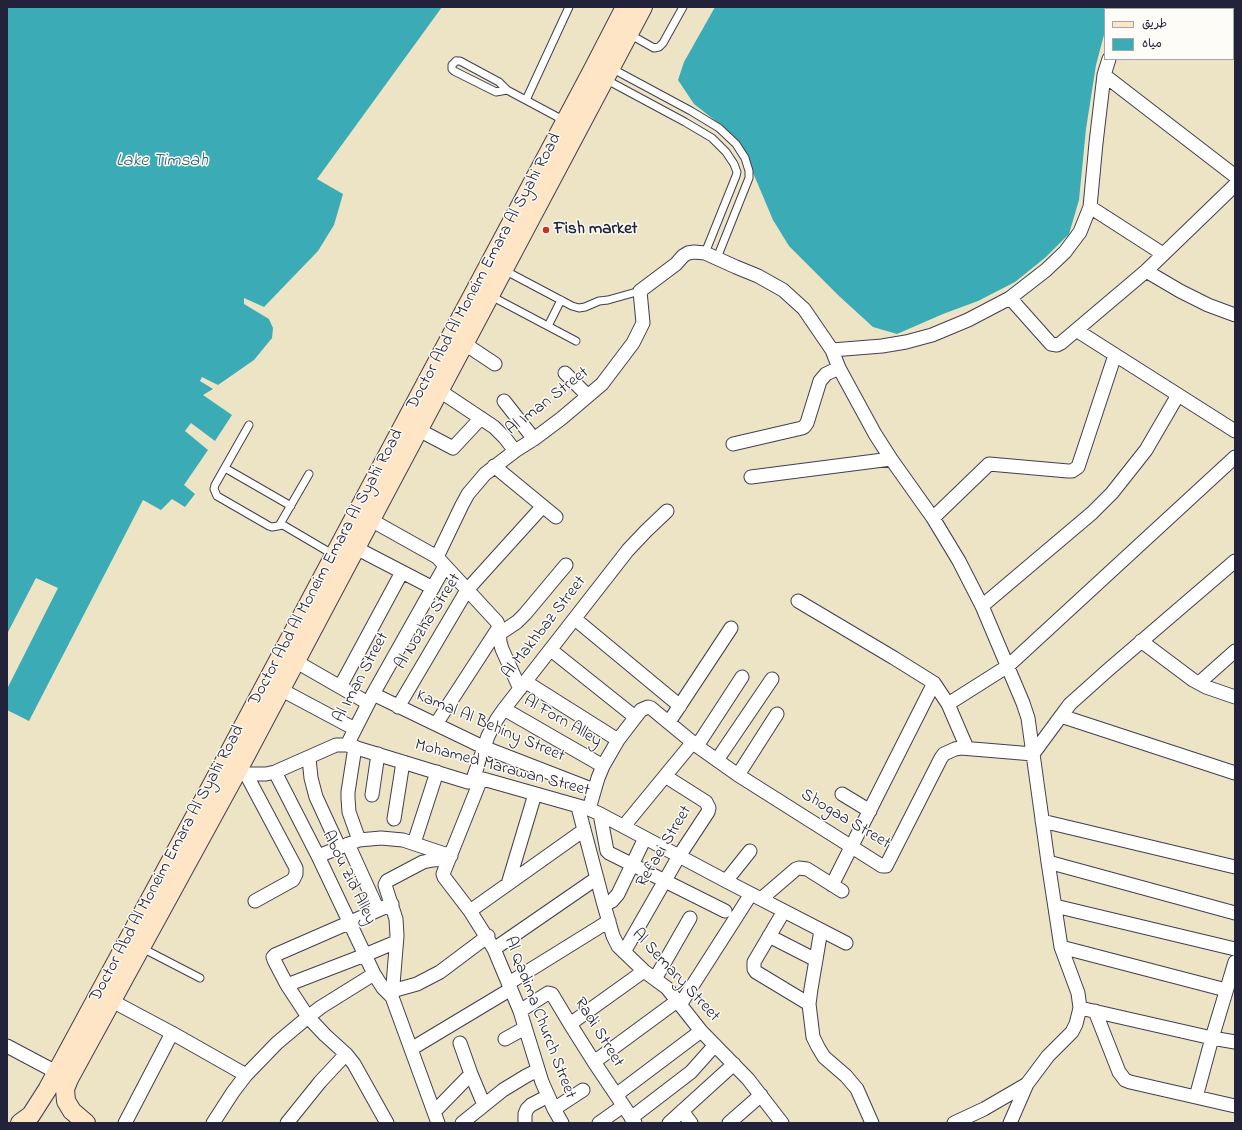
<!DOCTYPE html>
<meta charset="utf-8">
<style>
body{margin:0}
#map{position:relative;width:1242px;height:1130px;overflow:hidden;background:#ede4c5;font-family:"Indie Flower","Playpen Sans Arabic",sans-serif}
canvas{display:block}
.frame{position:absolute;inset:0;border:8px solid #22223b;pointer-events:none}
.legend{position:absolute;left:1104px;top:8px;width:130px;height:52px;box-sizing:border-box;background:#fdfcf7;border:1px solid #a5a5ac;margin:0;padding:5px 7px;list-style:none;font-size:12px;color:#22223b}
.legend li{display:flex;align-items:center;gap:8px;height:20px}
.legend b{width:20px;border:1px solid #a5a5ac}
</style>
<div id="map">
<canvas width="1242" height="1130"></canvas>
<div class="frame"></div>
<ul class="legend">
<li><b style="height:5px;background:#fee5c5"></b>طريق</li>
<li><b style="height:11px;background:#3bacb6"></b>مياه</li>
</ul>
</div>
<script>
const c = document.querySelector('canvas').getContext('2d');
c.lineJoin = 'round';
function paint(path, color) {
  c.fillStyle = color;
  c.fill(path, 'evenodd');
}
function shape(rows) {
  const path = new Path2D();
  for (const r of rows) {
    path.moveTo(r[0], r[1]);
    for (let i = 2; i < r.length; i += 2) path.lineTo(r[i], r[i + 1]);
  }
  return path;
}
function strokePath(path, color, width, dash) {
  c.strokeStyle = color;
  c.lineWidth = width;
  c.lineCap = dash ? 'butt' : 'round';
  c.setLineDash(dash || []);
  c.stroke(path);
}
function write(font, color, halo, rows, align = 'center') {
  c.font = font + ' "Indie Flower",sans-serif';
  c.lineWidth = 3;
  c.setLineDash([]);
  c.textBaseline = 'middle';
  c.strokeStyle = halo;
  c.fillStyle = color;
  for (const [text, x, y, turn = 0] of rows) {
    c.save();
    c.translate(x, y);
    c.rotate((+turn || 0) * Math.PI / 180);
    c.textAlign = isNaN(turn) ? turn : align;
    if (halo) c.strokeText(text, 0, 0);
    c.fillText(text, 0, 0);
    c.restore();
  }
}
paint(shape([
 [7,7,442,7,317,179,343,194,334,225,318,251,264,307,244,298,244,304,269,319,273,328,272,338,254,360,218,385,202,377,200,381,213,389,203,395,232,415,215,441,191,423,185,431,208,450,184,485,195,494,185,507,172,499,161,510,143,500,29,721,7,710,7,689,58,588,36,578,7,634],
 [715,7,1115,7,1114,9,1105,9,1105,31,1096,65,1086,129,1079,200,1069,234,1046,257,1015,282,978,301,943,314,897,334,873,327,839,296,789,246,773,220,743,149,717,122,694,104,678,80,684,62]
]), '#3bacb6');
const service = shape([
 [629,34,654,48,659,47,663,43,683,7],
 [456,61,460,61,499,82,507,90,496,92,454,71,452,69,452,65,456,61],
 [611,68,691,111,719,128,736,144,745,158,749,171,749,178,717,258],
 [605,79,685,122,712,138,726,152,734,164,737,172,736,176,705,253],
 [507,90,565,121],
 [526,100,569,7],
 [504,270,572,306,579,308,585,307,599,301,608,300,640,291],
 [491,296,576,341],
 [548,326,561,300],
 [249,425,215,485,214,489,217,496,269,526,272,527,283,525,334,555],
 [225,468,291,506],
 [280,524,309,474],
 [142,948,200,978]
]);
const minor = shape([
 [1127,9,1128,7],
 [1104,75,1235,176],
 [1090,207,1163,254],
 [1146,271,1180,291,1208,305,1235,315],
 [1010,298,1051,344,1057,345,1061,343,1146,271,1235,185],
 [1076,330,1235,431],
 [465,344,495,364],
 [832,350,839,368,875,434,891,459,933,518,959,561,982,606,1023,703,1028,718,1048,862,1061,947,1078,993,1080,1008,1076,1024,1072,1032,1048,1056,1027,1084,1010,1123],
 [565,373,588,396],
 [440,391,494,427,505,438,515,451],
 [504,401,534,439],
 [419,430,453,448,481,418],
 [733,444,802,428,804,427,807,423,820,381,826,374,839,368],
 [494,466,556,517],
 [751,477,891,459],
 [933,518,989,464,1068,471,1072,471,1078,467,1115,355],
 [371,520,437,557,497,622,499,627,500,642,502,649,520,689],
 [356,548,433,588],
 [437,557,462,505,468,494,485,474,515,451,534,439,562,418,602,384,633,343,643,323,640,291,676,264,683,256,688,253,694,252,705,253,736,267,758,276,783,290,804,309,832,350,882,346,906,342,932,335,968,320,1010,298,1046,270,1065,252,1080,232,1090,207,1096,143,1104,75,1109,59],
 [798,601,894,658,934,683,948,704,967,748],
 [982,606,1092,513,1112,493,1146,450,1178,395],
 [575,619,680,706],
 [499,634,517,622,525,614,566,565],
 [1141,641,1193,680,1206,687,1235,697],
 [551,650,635,717],
 [295,661,368,703],
 [526,682,618,740],
 [1199,683,1235,651],
 [340,687,402,572],
 [280,689,355,729],
 [373,694,483,747,594,790],
 [948,704,1008,666,1235,457],
 [398,707,467,590,543,506],
 [504,709,603,766],
 [1061,716,1235,773],
 [669,722,731,628],
 [436,724,499,627],
 [347,745,373,694,445,566],
 [697,746,742,677],
 [355,747,348,792,348,798,349,812,359,840],
 [309,758,311,778,316,797,339,847],
 [717,760,772,679],
 [229,769,246,774,266,774,275,772,336,745,347,745,468,782,472,782,479,779,483,779,589,809,600,814,726,881,846,943],
 [275,772,318,856,374,974,383,988,392,997],
 [246,774,296,868,296,874,293,880,255,901],
 [738,775,777,714],
 [481,779,443,874,444,877,470,911,494,949,520,1011,542,1082,554,1109,562,1123],
 [472,782,488,736,497,719,504,709,628,550,646,531,667,511],
 [842,794,870,811],
 [372,795,378,754],
 [578,807,604,905,613,936,618,946,644,971,667,988,701,1031,748,1079,782,1123],
 [589,809,598,778,603,766,618,740,641,710,648,707,651,708,697,746,738,775,882,866,886,866,941,758,944,754,955,749,961,748,1033,754,1061,716,1070,704,1108,670,1235,561],
 [600,814,607,851,609,853,725,911],
 [394,819,403,762],
 [1042,821,1235,867],
 [624,826,693,742],
 [414,843,437,772],
 [348,844,378,910],
 [318,856,359,840,381,838,403,840,451,856],
 [1048,862,1235,913],
 [726,881,750,851],
 [508,884,535,794],
 [832,885,934,683],
 [761,899,796,869,799,868,807,869,842,891],
 [604,905,612,901,618,894,645,838],
 [1055,906,1235,949],
 [470,911,584,830],
 [784,911,754,962,754,969,756,972,809,1004],
 [821,930,811,989,809,1004,813,1037,818,1047,824,1057,846,1076,857,1089,872,1123],
 [769,936,816,960],
 [1061,947,1226,990],
 [494,949,597,878],
 [624,952,679,856,708,812,709,808,706,802,665,776],
 [655,979,690,918],
 [509,983,609,921],
 [287,985,365,955,396,942],
 [392,991,417,984,440,972,488,936],
 [112,1001,172,1033,246,1075],
 [680,1005,751,894],
 [1080,1008,1212,1038,1235,962],
 [520,1011,548,993,552,994,570,1024,594,1062,635,1123],
 [1095,1011,1119,1072,1125,1080,1130,1082,1235,1106],
 [570,1024,644,971],
 [505,1039,525,1028],
 [460,1043,471,1074,484,1105],
 [7,1046,56,1072],
 [411,1049,511,989],
 [594,1062,677,1001],
 [616,1095,701,1031],
 [1196,1097,1212,1038,1235,1042],
 [554,1109,583,1090],
 [682,1111,691,1123],
 [434,1112,471,1074],
 [631,1118,691,1072,715,1045],
 [125,1123,172,1033],
 [213,1123,233,1092,246,1075,277,1043,308,1017,321,1007,374,974],
 [287,1123,320,1082,346,1054],
 [387,1123,354,1064,346,1054,325,1035,308,1017,287,985,274,960,273,957,275,955,392,904],
 [438,1123,392,997,397,936,396,919,385,885,387,881,423,862,433,860,449,859],
 [462,1123,503,1090,526,1076,538,1070],
 [525,1123,525,1114,527,1109,531,1105,548,1096],
 [599,1123,623,1106],
 [669,1123,734,1064],
 [729,1123,761,1095],
 [954,1123,984,1109,1027,1084]
]);
const secondary = shape([
 [20,1123,31,1115,47,1090,222,766,591,73,625,7],
 [86,1123,72,1111,66,1101,65,1089,69,1079,237,772,643,7]
]);
strokePath(service, '#403f50', 9);
strokePath(minor, '#403f50', 15);
strokePath(secondary, '#403f50', 20);
strokePath(service, '#fff', 7);
strokePath(minor, '#fff', 13);
strokePath(secondary, '#fee5c5', 18);
for (const [x, y, r, color] of [
 [546,230,4,"#c8321e"]
]) {
  const dot = new Path2D();
  dot.arc(x, y, r, 0, 2 * Math.PI);
  c.fillStyle = color;
  c.fill(dot);
  strokePath(dot, '#fdfcf7', 1.5);
}
write('bold 17px', '#22223b', '#fdfcf7', [
 ["Fish market",554,230]
], 'left');
write('17px', '#22223b', '#fdfcf7', [
 ["Doctor Abd Al Moneim Emara Al Syahi Road",485,272,-62],
 ["Al Iman Street",548,402,-38],
 ["Doctor Abd Al Moneim Emara Al Syahi Road",327,568,-62],
 ["Al Nozha Street",429,622,-58],
 ["Al Makhbaz Street",545,628,-52],
 ["Al Iman Street",362,678,-62],
 ["Al Forn Alley",562,722,30],
 ["Kamal Al Behiny Street",490,727,23],
 ["Mohamed Marawan Street",502,769,15],
 ["Shogaa Street",845,820,31],
 ["Refaei Street",665,847,-59],
 ["Doctor Abd Al Moneim Emara Al Syahi Road",168,864,-62],
 ["Abou Zid Alley",348,878,64],
 ["Al Semary Street",675,976,47],
 ["Al Qadima Church Street",539,1018,69],
 ["Radi Street",598,1033,58]
]);
write('italic 18px', '#2d6072', '#fdfcf7', [
 ["Lake Timsah",162,162]
]);
</script>
